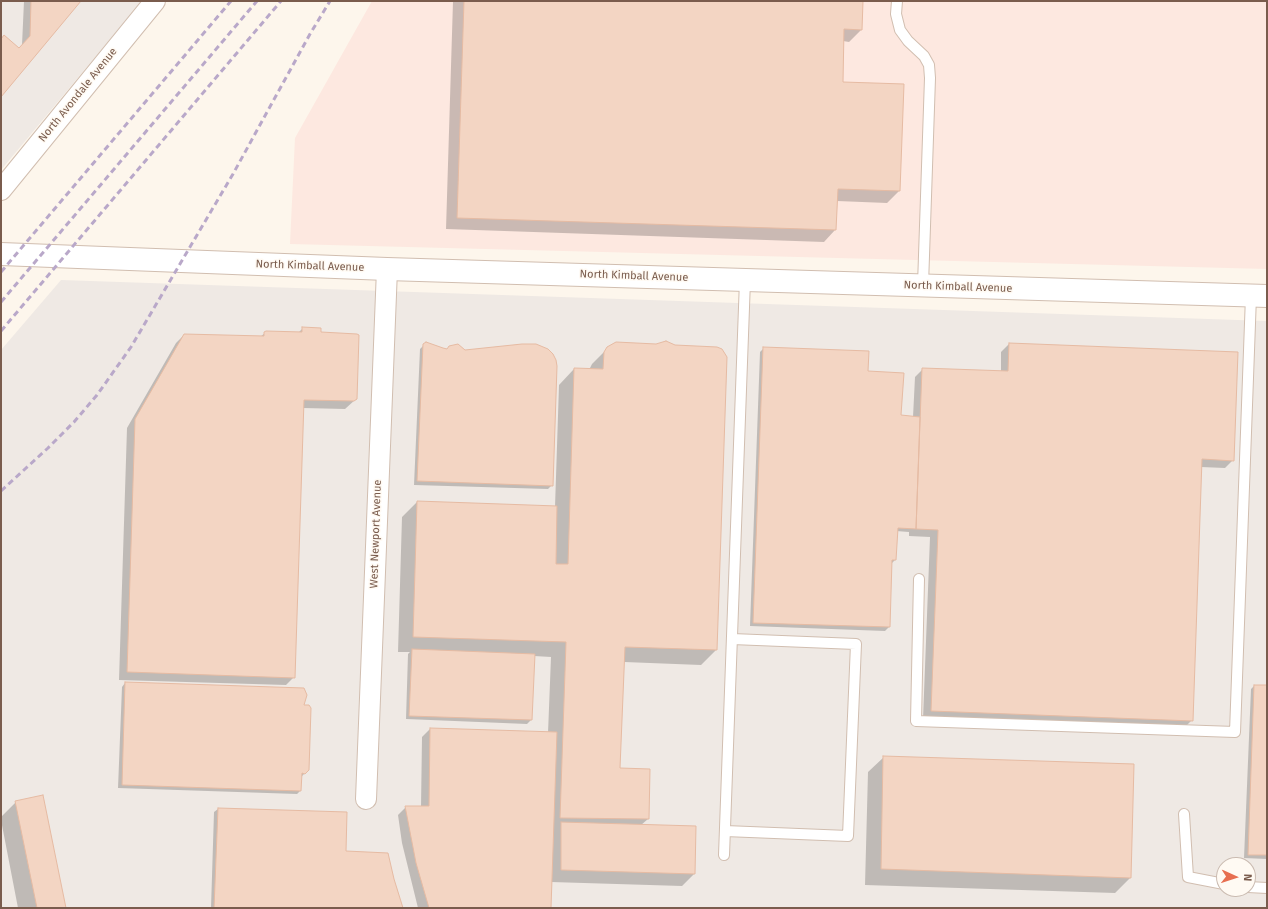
<!DOCTYPE html>
<style>
body{margin:0}
#map{position:relative;width:1268px;height:909px;overflow:hidden;background:#fdf6ec;font-family:"Fira Sans",sans-serif}
canvas{display:block}
.frame{position:absolute;inset:0;border:2px solid #7a5c4d;pointer-events:none}
.north{position:absolute;left:1216px;top:857px;width:40px;height:40px;box-sizing:border-box;background:#fffaf3;border:1px solid #cabbb1;border-radius:50%;rotate:93deg;font-size:11px;font-weight:700;line-height:16px;text-align:center;color:#7a5c4d}
.north::after{content:'';display:block;margin:auto;width:14px;height:18px;background:#e76f51;clip-path:polygon(50% 0,100% 100%,50% 72%,0 100%)}
</style>
<div id="map">
<canvas width="1268" height="909"></canvas>
<div class="frame"></div>
<div class="north">N</div>
</div>
<script>
const c = document.querySelector('canvas').getContext('2d');
c.lineJoin = 'round';
function paint(path, color) {
  c.fillStyle = color;
  c.fill(path, 'evenodd');
}
function shape(rows) {
  const path = new Path2D();
  for (const r of rows) {
    path.moveTo(r[0], r[1]);
    for (let i = 2; i < r.length; i += 2) path.lineTo(r[i], r[i + 1]);
  }
  return path;
}
function strokePath(path, color, width, dash) {
  c.strokeStyle = color;
  c.lineWidth = width;
  c.lineCap = dash ? 'butt' : 'round';
  c.setLineDash(dash || []);
  c.stroke(path);
}
function write(font, color, halo, rows, align = 'center') {
  c.font = font + ' "Fira Sans",sans-serif';
  c.lineWidth = 3;
  c.setLineDash([]);
  c.textBaseline = 'middle';
  c.strokeStyle = halo;
  c.fillStyle = color;
  for (const [text, x, y, turn = 0] of rows) {
    c.save();
    c.translate(x, y);
    c.rotate((+turn || 0) * Math.PI / 180);
    c.textAlign = isNaN(turn) ? turn : align;
    if (halo) c.strokeText(text, 0, 0);
    c.fillText(text, 0, 0);
    c.restore();
  }
}
paint(shape([
 [372,1,1267,1,1267,269,290,244,295,138]
]), '#fde8e0');
paint(shape([
 [1,1,142,1,1,170],
 [61,280,1267,321,1267,908,1,908,1,350],
 [1224,865,1248,865,1248,889,1224,889]
]), '#efe9e4');
paint(shape([
 [24,1,80,1,1,95,1,40,19,49,22,45],
 [453,1,862,1,861,30,849,42,843,41,842,83,903,85,899,191,887,203,837,201,835,230,824,242,446,229],
 [303,328,320,333,356,399,345,409,303,408,294,677,286,685,119,680,127,428,176,343,184,335,260,337,265,333,298,333],
 [426,343,447,350,552,485,548,489,414,485,420,349],
 [1009,344,1233,460,1225,468,1201,467,1192,720,1184,728,923,719,930,537,909,536,909,532,896,531,895,560,891,564,889,627,885,631,750,626,760,352,764,348,867,372,900,416,913,417,915,377,923,369,1001,372,1001,352],
 [608,348,716,650,701,665,624,662,619,769,648,819,641,825,694,874,682,886,551,882,550,908,418,908,402,843,398,815,406,807,421,807,422,737,430,729,548,733,551,657,534,656,531,720,527,724,406,719,408,654,410,652,398,652,402,517,417,502,555,507,559,385,574,369,589,370,592,364],
 [125,683,303,705,308,770,301,777,300,791,297,794,118,788,122,687],
 [1254,686,1267,686,1267,859,1244,858,1251,689],
 [884,757,1130,878,1115,893,865,885,868,772],
 [16,802,65,908,18,908,1,820,1,817],
 [218,809,345,852,393,879,402,908,211,908,214,812]
]), '#0003');
const building = shape([
 [31,1,81,1,1,97,1,39,4,35,19,48,30,36,31,1],
 [464,1,863,1,862,30,844,29,843,82,904,84,900,191,838,189,836,230,457,218,464,1],
 [302,327,321,328,321,332,357,334,359,335,357,399,354,401,304,400,295,678,127,672,135,419,184,334,264,336,264,332,266,331,302,332,302,327],
 [666,341,675,345,717,347,722,349,727,357,717,650,625,647,620,768,650,769,649,819,560,818,566,642,413,637,417,501,557,506,556,564,568,564,574,368,603,369,604,352,607,347,616,342,656,344,666,341],
 [426,342,443,348,447,349,449,346,458,344,465,350,522,344,536,344,548,349,553,354,556,360,557,366,553,486,417,481,423,344,426,342],
 [1009,343,1238,352,1234,461,1202,459,1193,721,931,711,938,530,916,529,922,368,1008,371,1009,343],
 [763,347,869,351,868,371,904,373,901,415,920,417,916,529,898,528,896,560,892,560,890,627,753,623,763,347],
 [412,649,535,654,532,720,409,716,412,649],
 [125,682,304,688,307,695,304,705,309,705,311,708,309,770,305,774,302,773,301,791,122,785,125,682],
 [1254,685,1267,685,1267,855,1248,855,1254,685],
 [430,728,557,732,551,908,429,908,416,863,405,806,429,806,430,728],
 [883,756,1134,764,1131,878,881,869,883,756],
 [43,795,66,908,37,908,15,801,43,795],
 [218,808,347,812,346,851,388,853,394,879,403,908,214,908,218,808],
 [561,822,696,826,695,874,561,870,561,822]
]);
paint(building, '#f3d5c3');
strokePath(building, '#e6bba3', 1);
const service = shape([
 [897,1,896,14,900,30,908,41,924,56,929,65,930,78,923,285],
 [919,579,916,721,1235,732,1251,296],
 [1184,814,1188,877,1224,884],
 [725,831,848,836,856,644,732,639],
 [724,855,745,280],
 [1248,887,1267,888]
]);
const minor = shape([
 [1,190,155,1],
 [366,799,387,269]
]);
const tertiary = shape([
 [1,254,387,269,1267,296]
]);
strokePath(service, '#d1beb0', 12);
strokePath(minor, '#d1beb0', 22);
strokePath(tertiary, '#d1beb0', 24);
strokePath(service, '#fff', 10);
strokePath(minor, '#fff', 20);
strokePath(tertiary, '#fff', 22);
strokePath(shape([
 [1,272,231,1],
 [1,302,257,1],
 [1,331,281,1],
 [1,491,48,448,74,422,97,395,131,347,233,174,310,34,330,1]
]), '#b9a8c9', 3, [6, 4]);
write('11px', '#7a5c4d', '#fffaf3', [
 ["North Avondale Avenue",78,95,-51],
 ["North Kimball Avenue",310,266,2],
 ["North Kimball Avenue",634,276,2],
 ["North Kimball Avenue",958,287,2],
 ["West Newport Avenue",376,534,-88]
]);
</script>
